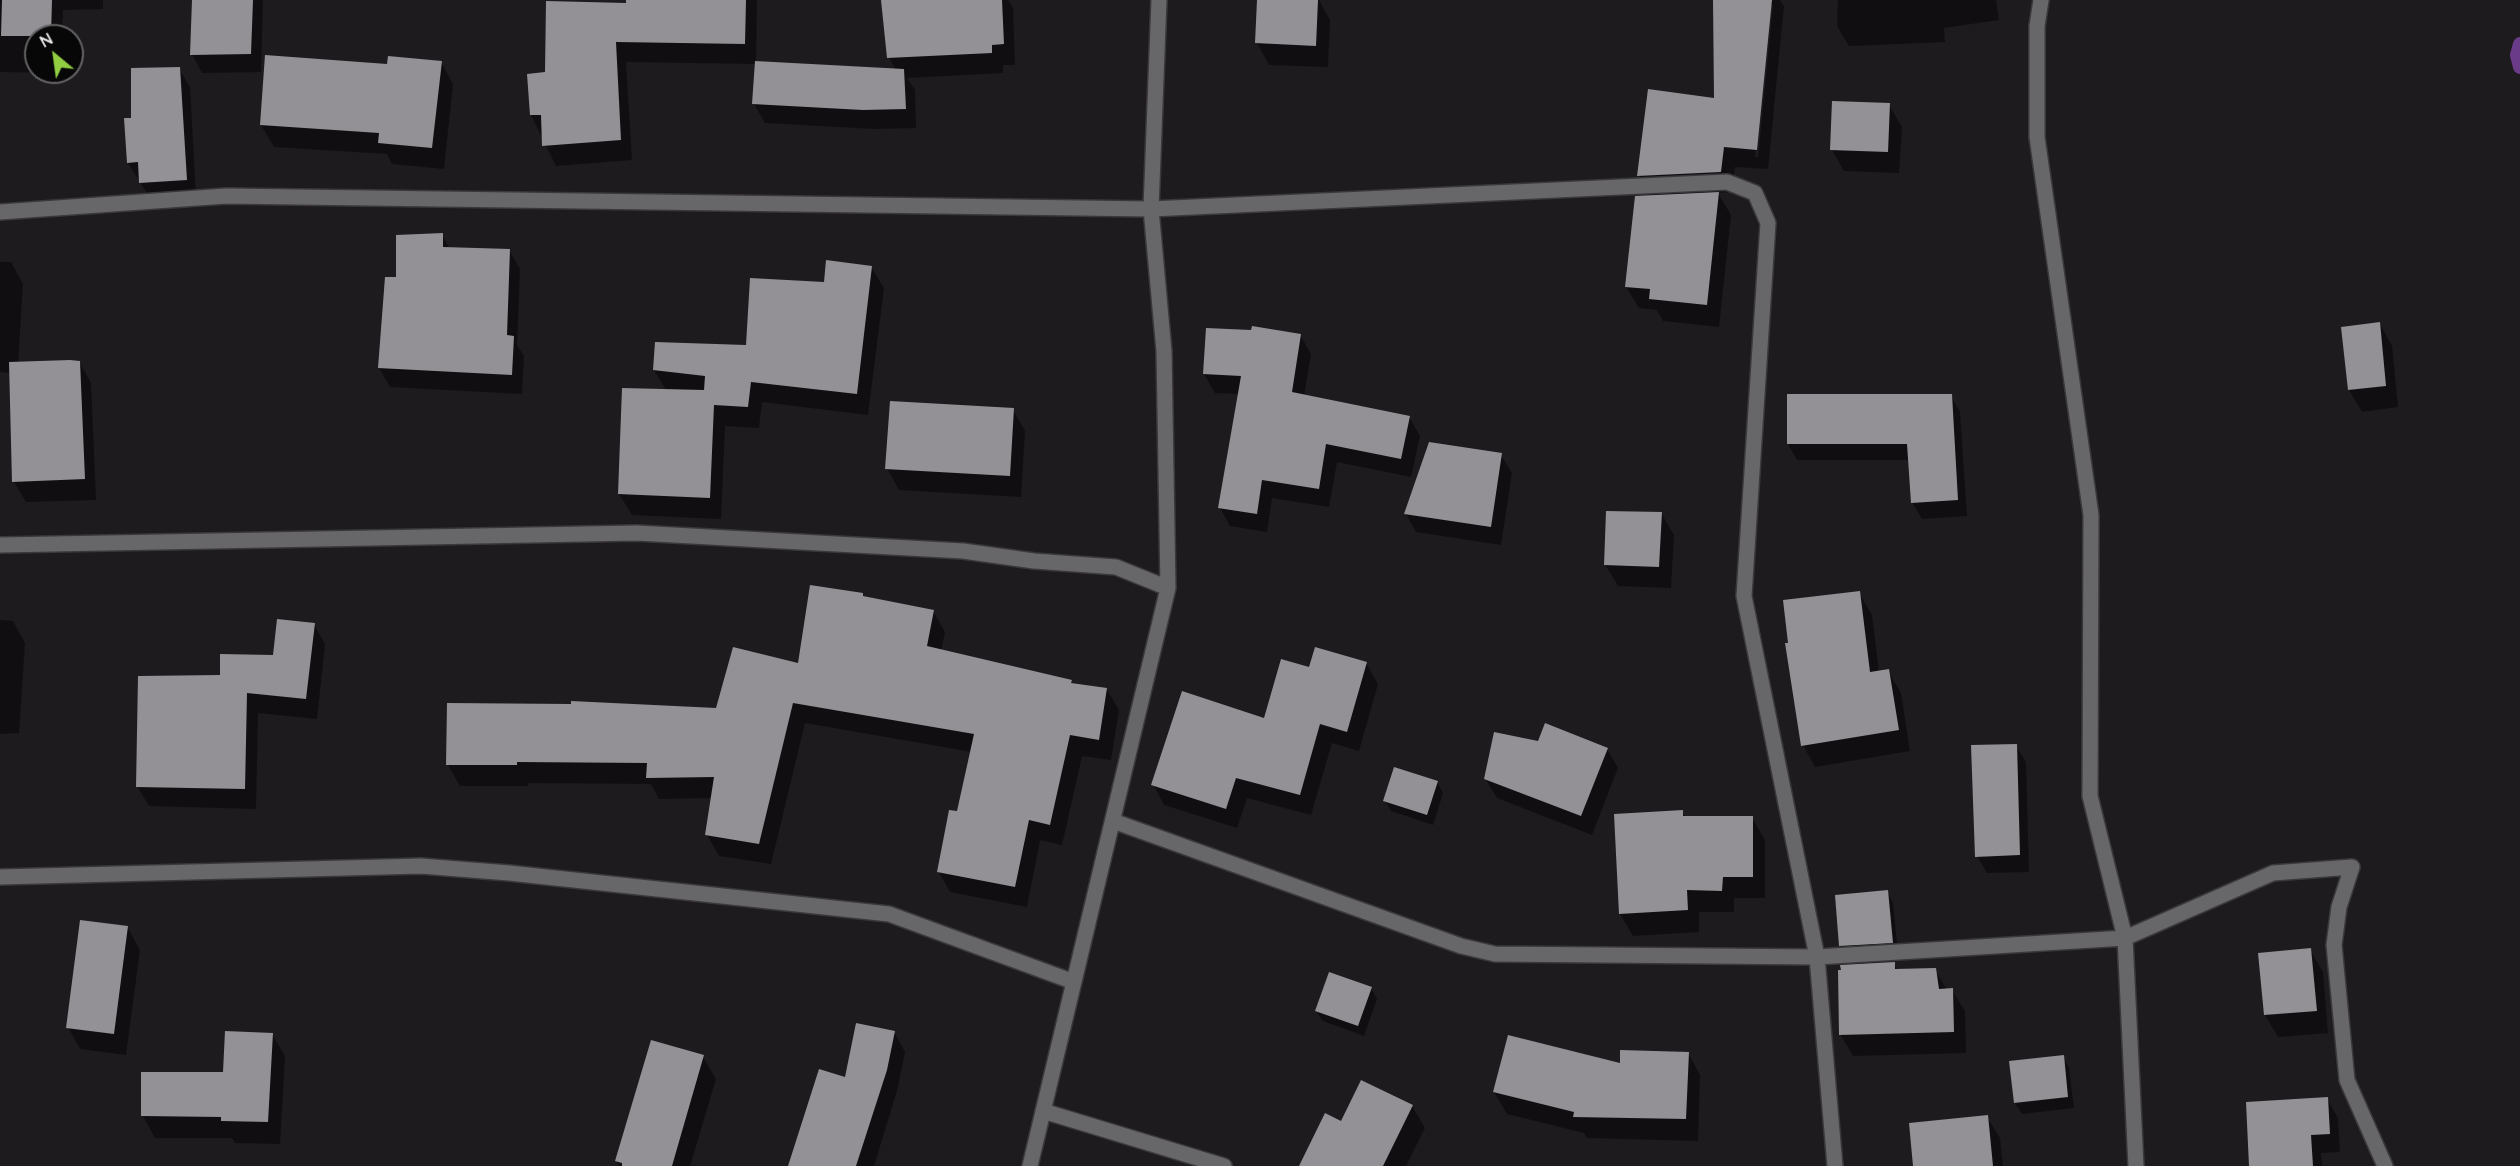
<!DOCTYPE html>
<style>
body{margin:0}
#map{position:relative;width:2520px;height:1166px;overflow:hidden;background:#1e1b1f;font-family:Quicksand,sans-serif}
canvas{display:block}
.north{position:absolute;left:24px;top:24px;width:60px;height:60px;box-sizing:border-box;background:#070708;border:2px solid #636264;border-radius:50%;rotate:331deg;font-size:16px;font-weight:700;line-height:24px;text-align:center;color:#edebee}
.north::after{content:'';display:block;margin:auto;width:21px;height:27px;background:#90cd41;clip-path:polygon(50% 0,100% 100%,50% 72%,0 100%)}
</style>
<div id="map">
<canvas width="2520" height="1166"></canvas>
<div class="north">N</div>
</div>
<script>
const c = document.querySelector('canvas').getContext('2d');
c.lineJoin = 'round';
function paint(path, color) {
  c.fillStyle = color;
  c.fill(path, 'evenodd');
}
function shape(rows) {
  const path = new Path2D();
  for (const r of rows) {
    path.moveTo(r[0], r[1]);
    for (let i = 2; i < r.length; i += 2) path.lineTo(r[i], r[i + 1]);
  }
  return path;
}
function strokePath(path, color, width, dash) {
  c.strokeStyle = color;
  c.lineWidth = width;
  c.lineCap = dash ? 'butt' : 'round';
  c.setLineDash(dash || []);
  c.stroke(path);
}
paint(shape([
 [0,0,103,0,103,9,63,10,62,36,36,36,36,72,61,73,0,72],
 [194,0,263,0,261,72,202,73,192,54],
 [627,0,757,0,756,63,896,70,889,58,907,0,1008,0,1013,8,1015,65,1003,65,1003,73,907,78,915,90,916,128,875,129,765,123,754,104,756,64,626,62,632,160,556,166,531,115,529,75,546,74,627,5],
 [1259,0,1319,0,1330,20,1328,67,1269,65,1257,43],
 [1715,0,1780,0,1784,6,1768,169,1735,167,1732,192,1718,193,1731,215,1719,327,1663,321,1657,310,1639,308,1626,287,1651,197,1639,176,1649,90,1716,100],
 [1770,5,1773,5,1758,157,1755,157],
 [1838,0,1996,0,1999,20,1944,28,1945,42,1849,46,1837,26],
 [441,62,453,84,444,169,392,164,387,154,274,147,261,125,388,65],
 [179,69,190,87,196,198,152,201,128,163,132,119],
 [1889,105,1902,127,1899,173,1844,171,1832,150],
 [442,235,450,249,509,250,520,269,517,345,524,356,522,394,390,387,379,368,398,279],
 [0,262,11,262,23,284,18,363,80,363,91,383,96,500,26,502,14,482,11,373,0,372],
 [871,267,884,288,868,415,762,402,759,428,725,426,721,519,632,515,619,494,623,389,666,390,654,370,747,347,825,284],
 [2380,324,2392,346,2398,407,2362,412,2349,390],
 [1208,330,1300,335,1311,354,1304,396,1409,417,1420,436,1411,477,1337,462,1329,507,1272,498,1267,532,1230,526,1220,508,1239,394,1215,393,1204,374],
 [1951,396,1960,412,1967,516,1922,519,1912,502,1910,460,1797,460,1788,444],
 [1013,410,1025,431,1021,497,899,490,887,468],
 [1501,455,1512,473,1501,545,1416,532,1406,514],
 [1661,513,1674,535,1671,588,1618,586,1605,564],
 [1859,593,1872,615,1879,672,1888,671,1901,693,1910,751,1815,767,1803,745],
 [862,594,864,598,933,611,945,632,941,651,1071,681,1073,685,1107,690,1119,710,1111,760,1082,756,1062,845,1040,840,1027,907,950,892,938,871,958,813,972,752,805,723,771,864,719,856,707,835,713,798,659,799,651,784,529,783,528,786,460,786,448,765,717,710,799,665],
 [0,620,13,621,25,643,19,733,0,734],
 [314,624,325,644,317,719,258,713,256,809,149,806,137,786,221,676,274,657],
 [1366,663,1378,684,1359,751,1332,743,1311,815,1247,798,1237,828,1164,805,1153,784,1265,720,1310,669],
 [2016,746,2026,762,2029,872,1987,873,1977,856],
 [1607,749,1618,768,1592,835,1497,798,1485,778],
 [1437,782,1443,793,1433,825,1391,811,1385,801],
 [1682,812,1686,818,1752,818,1765,840,1765,898,1734,898,1734,912,1699,912,1699,932,1633,936,1620,914],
 [1887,892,1893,903,1898,953,1847,956,1840,945],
 [128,928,140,950,126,1055,80,1049,68,1027],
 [2310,950,2323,972,2328,1033,2278,1037,2265,1015,2260,954],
 [1894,964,1898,970,1935,970,1947,990,1952,990,1965,1011,1966,1053,1853,1056,1840,1034],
 [1371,988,1377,999,1364,1036,1323,1021,1316,1011],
 [894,1032,905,1052,897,1091,874,1166,794,1166,846,1079],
 [272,1034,285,1056,280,1144,235,1143,232,1138,155,1138,143,1116,225,1074],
 [1688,1053,1700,1075,1698,1141,1587,1138,1584,1133,1507,1114,1494,1092],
 [703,1057,716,1079,690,1166,619,1166,617,1161],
 [2063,1057,2069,1068,2074,1108,2022,1114,2015,1103,2011,1063],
 [1361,1082,1412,1106,1425,1128,1406,1166,1301,1166,1342,1122],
 [2327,1099,2338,1118,2340,1152,2321,1153,2322,1166,2251,1166],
 [1987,1117,2000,1138,2003,1166,1915,1166]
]), '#0007');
strokePath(shape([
 [2520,44,2517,55,2520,67]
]), '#6a3b88', 14);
paint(shape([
 [2,0,52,0,51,36,1,36],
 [192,0,253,0,251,54,190,55],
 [626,0,746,0,745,44,616,42,621,140,542,146,541,115,530,115,527,74,545,72,546,1,626,3],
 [881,0,1002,0,1004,44,992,45,992,53,887,58],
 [1257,0,1318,0,1316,46,1255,43],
 [1713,0,1772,0,1757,150,1724,147,1721,172,1637,176,1648,89,1714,98],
 [265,55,387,64,388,56,442,61,432,148,378,143,379,133,260,125],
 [755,61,904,69,906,109,863,110,752,104],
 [180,67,187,180,139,183,138,162,127,163,124,118,131,118,131,68],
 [1832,101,1890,103,1888,152,1830,150],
 [1719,192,1707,305,1649,299,1650,289,1625,287,1635,196],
 [443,233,443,247,510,249,507,335,514,336,512,375,378,368,385,277,396,277,396,235],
 [826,260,872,266,857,394,751,382,748,407,714,405,710,498,618,494,622,388,704,390,705,376,653,370,655,342,746,345,750,278,824,282],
 [2380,322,2386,386,2348,390,2341,327],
 [1252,326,1301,334,1292,392,1410,416,1401,459,1326,444,1319,489,1262,480,1257,514,1218,508,1241,376,1203,374,1206,328,1251,330],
 [70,360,80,361,85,479,12,482,9,362],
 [1787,394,1952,394,1958,500,1911,503,1907,444,1787,444],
 [890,401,1014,408,1010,476,885,469],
 [1429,442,1502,453,1491,527,1404,514],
 [1606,511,1662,512,1659,567,1604,565],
 [810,585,863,593,863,596,934,610,927,646,1072,680,1071,683,1107,688,1099,740,1070,735,1050,825,1029,820,1015,887,937,872,949,810,957,811,974,734,793,703,759,844,705,835,714,777,646,778,647,763,517,762,517,765,446,765,447,703,571,704,571,701,716,708,733,647,798,663],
 [1860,591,1870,672,1889,669,1899,730,1801,746,1785,643,1788,643,1783,600],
 [277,619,315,623,306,699,247,693,245,789,136,787,138,676,220,675,220,654,273,655],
 [1315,647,1367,662,1347,732,1320,724,1300,795,1236,778,1226,809,1151,785,1182,691,1264,718,1281,659,1309,667],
 [1545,723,1608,748,1581,816,1484,779,1494,732,1538,741],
 [2017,744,2020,855,1975,857,1971,745],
 [1394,767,1438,781,1427,815,1383,801],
 [1683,810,1683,816,1753,816,1753,877,1723,877,1722,891,1687,890,1688,910,1619,914,1614,814],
 [1888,890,1893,943,1839,946,1835,895],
 [80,920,128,926,114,1034,66,1028],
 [2311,948,2317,1011,2264,1015,2258,953],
 [1895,962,1895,969,1936,968,1939,989,1953,988,1954,1032,1839,1035,1838,970,1841,970,1840,965],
 [1329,972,1372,987,1358,1026,1315,1011],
 [856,1023,895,1031,887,1070,856,1166,788,1166,819,1069,845,1077],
 [225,1031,273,1033,268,1122,221,1121,221,1117,141,1116,141,1072,223,1072],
 [1508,1035,1620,1063,1620,1050,1689,1052,1686,1119,1573,1117,1574,1112,1493,1092],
 [651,1040,704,1055,672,1166,622,1166,622,1163,615,1161],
 [2064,1055,2068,1097,2014,1103,2009,1061],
 [1361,1080,1413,1105,1383,1166,1299,1166,1325,1113,1341,1121],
 [2328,1097,2330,1134,2311,1135,2313,1166,2249,1166,2246,1102],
 [1988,1115,1993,1166,1913,1166,1909,1123]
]), '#939196');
const street = shape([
 [2041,0,2037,26,2037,137,2091,515,2090,796,2125,938,2136,1166],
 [0,212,226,196,1151,209,1727,182,1755,193,1768,223,1744,596,1817,957,1835,1166],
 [0,545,637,533,963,551,1034,561,1116,567,1168,588],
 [1113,821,1461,946,1495,954,1817,957,2125,938,2273,873,2352,867,2339,907,2334,945,2347,1080,2385,1166],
 [0,877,421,866,509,873,889,914,1074,982],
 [1043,1111,1224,1166],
 [1030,1166,1168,588,1164,351,1151,209,1159,0]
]);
strokePath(street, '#3b383c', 18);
strokePath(street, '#676668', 15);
</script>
